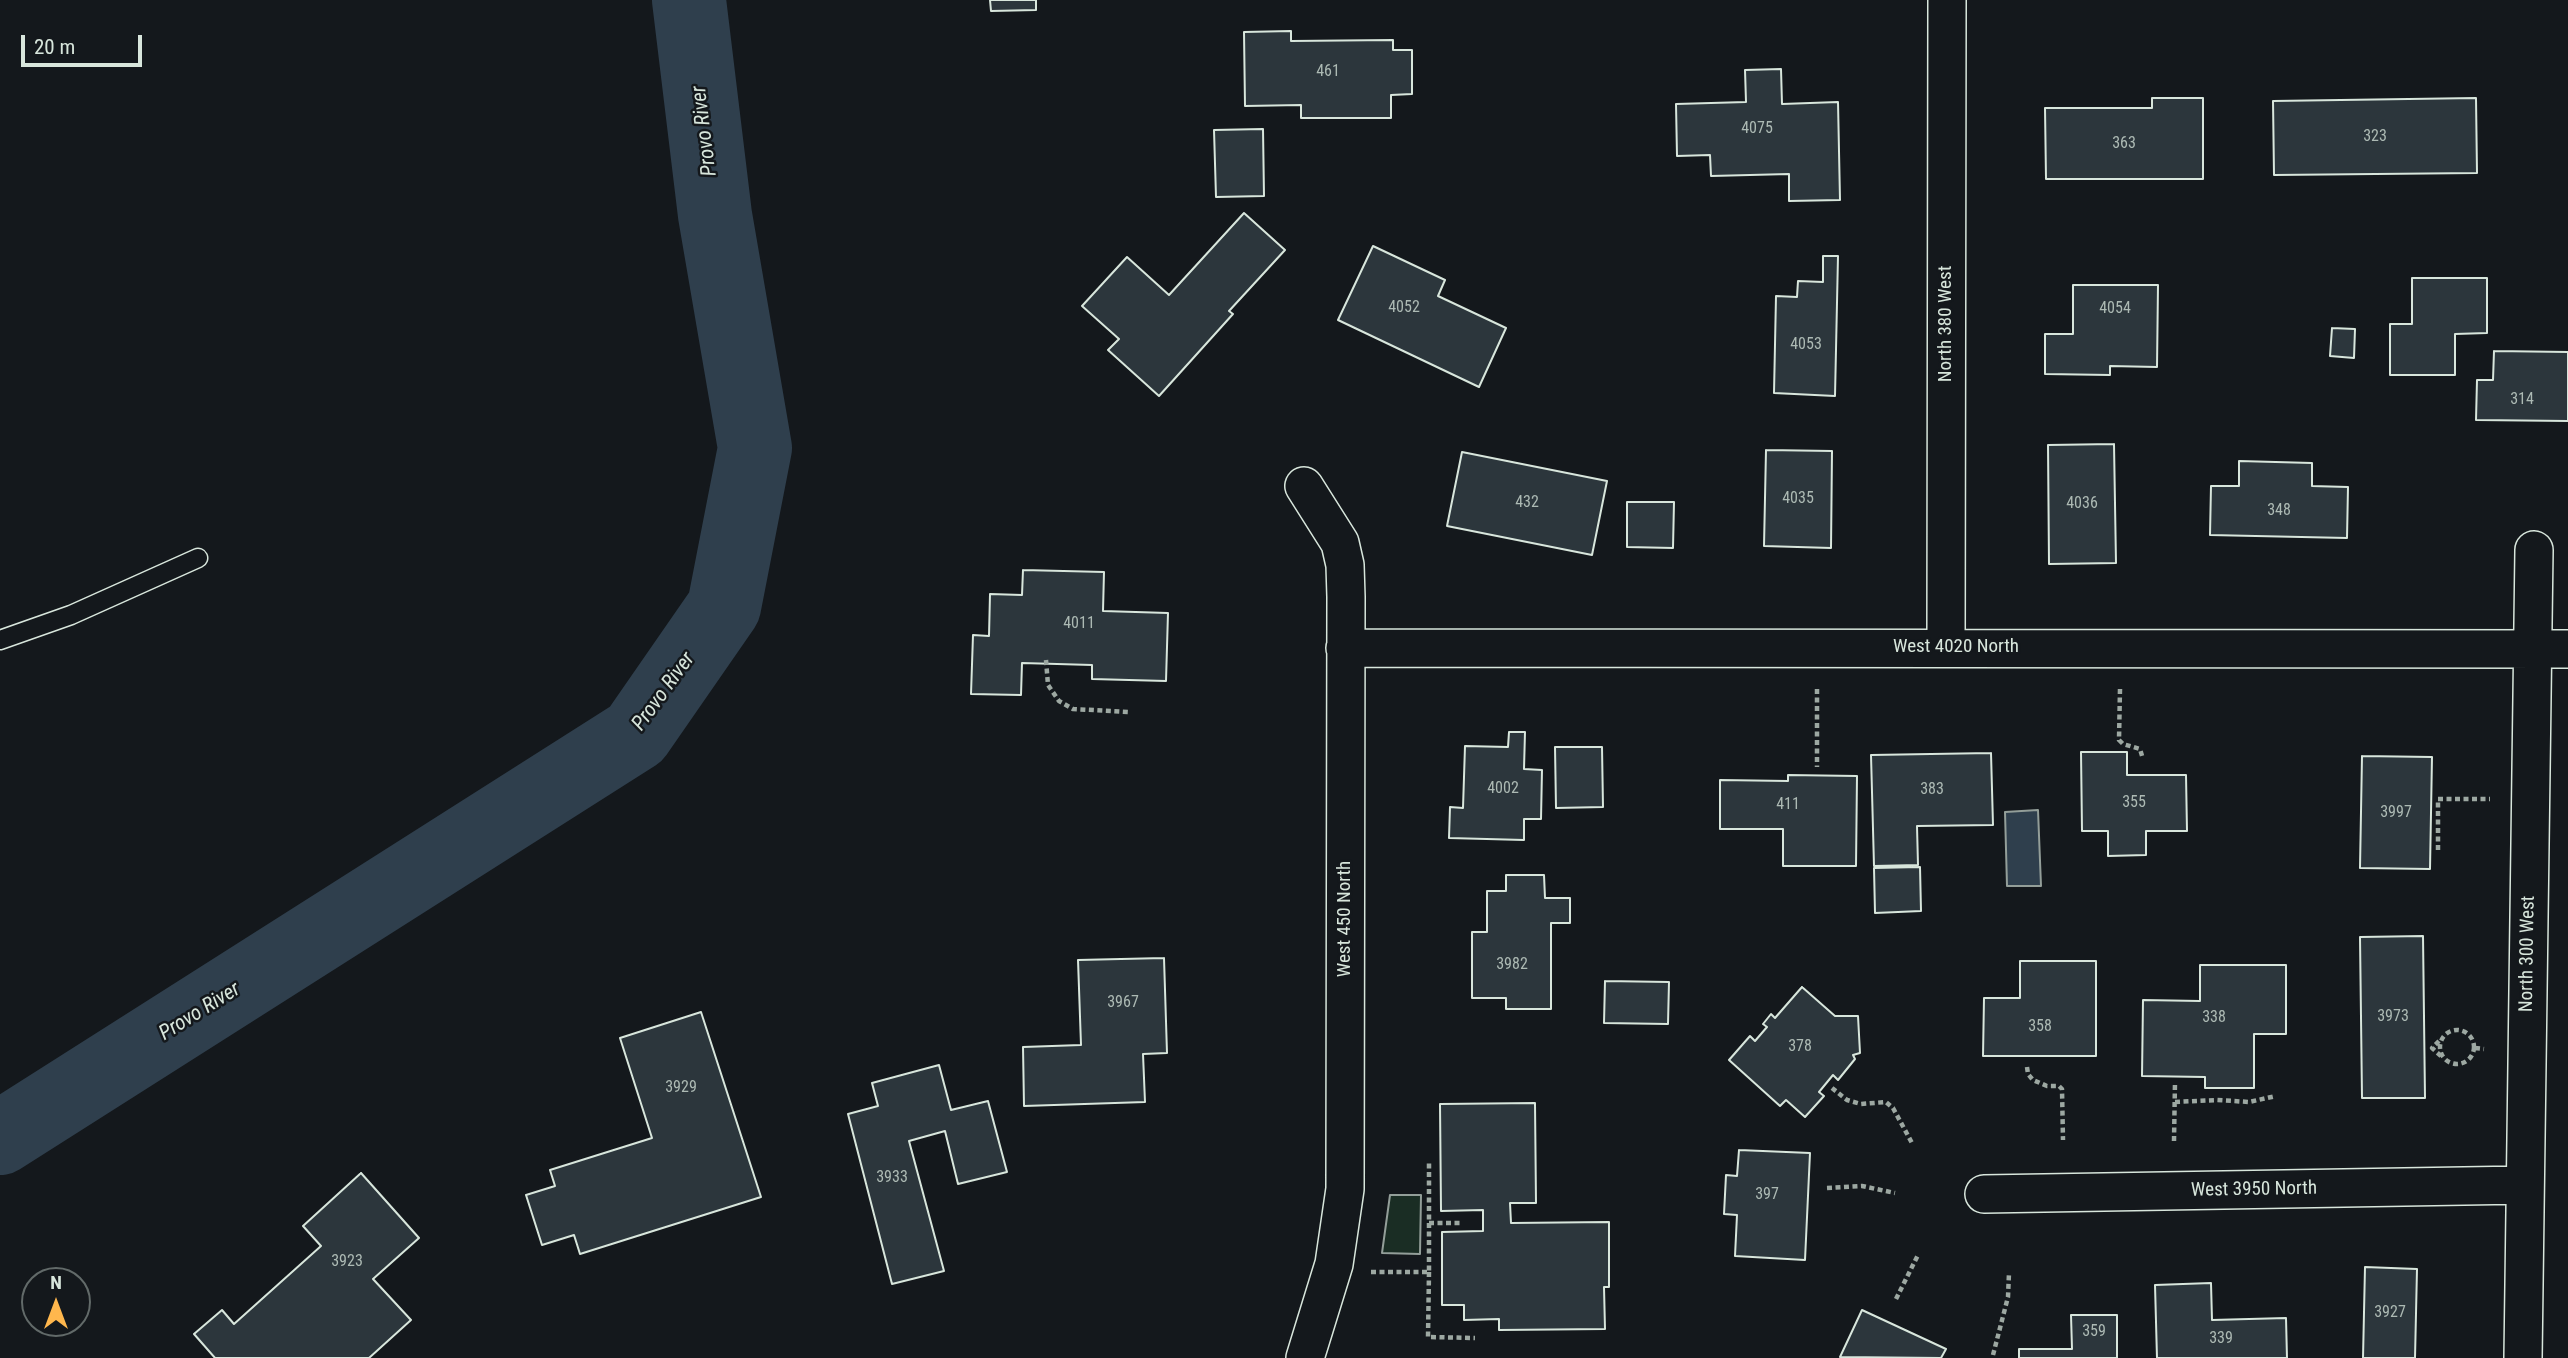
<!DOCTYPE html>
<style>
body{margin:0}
#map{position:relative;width:2568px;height:1358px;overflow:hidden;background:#14181c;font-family:"Roboto Condensed",sans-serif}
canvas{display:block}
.north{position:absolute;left:21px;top:1267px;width:70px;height:70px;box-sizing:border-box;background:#14181c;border:2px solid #626a69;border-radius:50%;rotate:0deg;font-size:19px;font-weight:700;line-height:28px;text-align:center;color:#d8e6dc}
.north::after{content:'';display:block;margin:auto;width:24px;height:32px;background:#ffb74d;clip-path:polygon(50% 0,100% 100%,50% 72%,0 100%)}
.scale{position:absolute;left:21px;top:35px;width:121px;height:32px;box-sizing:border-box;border:4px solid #d8e6dc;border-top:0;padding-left:9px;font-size:21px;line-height:24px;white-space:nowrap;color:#d8e6dc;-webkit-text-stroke:5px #14181c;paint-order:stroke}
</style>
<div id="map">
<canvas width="2568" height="1358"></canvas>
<div class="north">N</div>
<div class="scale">20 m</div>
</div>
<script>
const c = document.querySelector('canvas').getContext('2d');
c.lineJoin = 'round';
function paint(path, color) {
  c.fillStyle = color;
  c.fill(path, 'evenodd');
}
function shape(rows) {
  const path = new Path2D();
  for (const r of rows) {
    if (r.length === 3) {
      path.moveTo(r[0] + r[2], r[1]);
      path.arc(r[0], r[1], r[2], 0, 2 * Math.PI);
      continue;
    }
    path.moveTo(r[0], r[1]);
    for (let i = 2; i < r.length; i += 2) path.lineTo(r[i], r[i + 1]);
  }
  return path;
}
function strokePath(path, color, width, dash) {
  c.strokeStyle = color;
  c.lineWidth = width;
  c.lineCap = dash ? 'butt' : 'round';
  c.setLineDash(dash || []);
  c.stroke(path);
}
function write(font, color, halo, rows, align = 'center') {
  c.font = font + ' "Roboto Condensed",sans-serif';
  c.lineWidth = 5;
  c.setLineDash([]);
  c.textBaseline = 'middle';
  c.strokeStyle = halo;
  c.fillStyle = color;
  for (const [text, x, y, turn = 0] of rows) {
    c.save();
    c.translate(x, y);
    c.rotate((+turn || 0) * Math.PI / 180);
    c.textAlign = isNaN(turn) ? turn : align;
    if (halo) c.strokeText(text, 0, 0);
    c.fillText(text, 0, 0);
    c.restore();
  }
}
const green = shape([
 [1390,1195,1421,1195,1420,1254,1382,1253,1390,1195]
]);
paint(green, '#1a2d24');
strokePath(green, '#939e99', 2);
const water = shape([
 [2038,810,2041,886,2007,886,2005,812,2038,810]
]);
paint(water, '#2f3f4d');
strokePath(water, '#939e99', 2);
strokePath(shape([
 [0,1138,636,734,724,607,755,448,715,215,689,0]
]), '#2f3f4d', 74);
const building = shape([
 [990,0,1036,0,1036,10,991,11,990,0],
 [1291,31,1291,41,1393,40,1393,50,1412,50,1412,94,1391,95,1391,118,1301,118,1301,105,1245,106,1244,32,1291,31],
 [1781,69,1782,104,1838,102,1840,200,1789,201,1789,174,1711,176,1710,155,1677,156,1676,104,1746,102,1745,70,1781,69],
 [2152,98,2203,98,2203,179,2046,179,2045,108,2152,108,2152,98],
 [2476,98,2477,173,2274,175,2273,101,2476,98],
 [1263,129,1264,196,1216,197,1214,130,1263,129],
 [1244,213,1285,250,1229,311,1233,314,1159,396,1108,350,1119,339,1082,306,1127,257,1169,295,1244,213],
 [1373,246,1445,280,1438,296,1506,328,1479,387,1338,320,1373,246],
 [1823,256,1838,256,1835,396,1774,393,1776,296,1797,297,1798,281,1823,282,1823,256],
 [2412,278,2487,278,2487,333,2455,334,2455,375,2390,375,2390,324,2412,324,2412,278],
 [2073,285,2158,285,2157,367,2110,366,2110,375,2045,374,2045,334,2073,334,2073,285],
 [2332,328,2355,329,2354,358,2330,356,2332,328],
 [2494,351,2568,352,2568,421,2476,420,2477,380,2493,380,2494,351],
 [2114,444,2116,563,2049,564,2048,445,2114,444],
 [1766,450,1832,451,1831,548,1764,546,1766,450],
 [1462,452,1607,481,1592,555,1447,526,1462,452],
 [2239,461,2312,463,2312,486,2348,487,2347,538,2210,535,2211,486,2239,486,2239,461],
 [1627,502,1674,502,1673,548,1627,547,1627,502],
 [1023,570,1104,572,1103,611,1168,613,1166,681,1092,679,1092,665,1022,663,1021,695,971,694,973,635,989,636,990,594,1022,595,1023,570],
 [1509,732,1525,732,1524,769,1542,770,1541,819,1524,819,1524,840,1449,838,1450,807,1463,808,1465,746,1508,747,1509,732],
 [1555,747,1602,747,1603,807,1556,808,1555,747],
 [2081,752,2127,752,2127,775,2186,775,2187,831,2146,831,2146,855,2108,856,2108,831,2082,831,2081,752],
 [1991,753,1993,825,1917,826,1918,865,1874,866,1871,755,1991,753],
 [2362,756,2432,757,2430,869,2360,868,2362,756],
 [1788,775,1857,776,1856,866,1783,866,1783,829,1720,829,1720,780,1788,781,1788,775],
 [1920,867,1921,911,1875,913,1874,868,1920,867],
 [1506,875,1544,875,1545,898,1570,898,1570,923,1551,923,1551,1009,1506,1009,1506,998,1472,998,1472,932,1487,932,1487,891,1506,891,1506,875],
 [2423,936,2425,1098,2362,1098,2360,937,2423,936],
 [1164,958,1167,1053,1143,1054,1145,1102,1024,1106,1023,1047,1081,1045,1078,960,1164,958],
 [2020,961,2096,961,2096,1056,1983,1056,1984,998,2020,998,2020,961],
 [2200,965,2286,965,2286,1034,2254,1034,2254,1088,2205,1088,2205,1077,2142,1076,2143,1000,2200,1001,2200,965],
 [1605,981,1669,982,1668,1024,1604,1023,1605,981],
 [1802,987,1835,1016,1858,1016,1860,1053,1853,1055,1855,1059,1838,1080,1833,1075,1819,1092,1824,1096,1805,1117,1786,1100,1780,1106,1729,1060,1750,1036,1755,1041,1767,1027,1763,1024,1771,1014,1775,1018,1802,987],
 [701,1012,761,1197,580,1254,574,1235,542,1245,526,1195,555,1186,550,1170,652,1138,620,1038,701,1012],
 [939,1065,951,1110,988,1101,1007,1172,958,1184,945,1131,909,1141,944,1271,892,1284,848,1114,878,1106,872,1083,939,1065],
 [1535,1103,1536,1203,1510,1203,1511,1223,1609,1222,1609,1287,1604,1287,1605,1329,1499,1330,1499,1319,1464,1320,1464,1305,1442,1305,1442,1232,1483,1231,1483,1210,1441,1211,1440,1104,1535,1103],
 [1739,1150,1810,1153,1805,1260,1735,1256,1737,1215,1724,1214,1726,1175,1737,1176,1739,1150],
 [361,1173,419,1238,373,1279,411,1320,369,1358,215,1358,194,1334,222,1310,234,1324,321,1246,303,1226,361,1173],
 [2365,1267,2417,1269,2415,1358,2363,1358,2365,1267],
 [2211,1283,2212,1320,2286,1318,2287,1358,2157,1358,2155,1285,2211,1283],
 [1862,1310,1946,1349,1941,1358,1840,1357,1862,1310],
 [2071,1315,2117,1315,2117,1358,2019,1358,2019,1349,2072,1349,2071,1315]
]);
paint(building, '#2c363c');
strokePath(building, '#d8e6dc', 2);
const lane = shape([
 [0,640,71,615,198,558]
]);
const street = shape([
 [1304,486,1340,543,1345,565,1346,597,1345,1189,1334,1264,1305,1358],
 [1946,647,1947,0],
 [1345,648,2568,649],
 [1984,1194,2524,1185],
 [2523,1358,2534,550]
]);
strokePath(lane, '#d8e6dc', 21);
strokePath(street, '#d8e6dc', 40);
strokePath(shape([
 [1046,660,1048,685,1059,701,1073,709,1129,712],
 [1817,689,1817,767],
 [2120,689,2119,740,2123,744,2140,749,2143,759],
 [2438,850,2438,799,2490,799],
 [2457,1047,17],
 [2439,1041,2432,1048,2441,1056],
 [2475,1048,2484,1049],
 [2027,1067,2028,1074,2033,1080,2047,1086,2059,1086,2062,1089,2063,1140],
 [1832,1088,1847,1100,1861,1104,1886,1102,1893,1108,1912,1143],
 [2175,1102,2217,1100,2249,1102,2276,1096],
 [2174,1141,2175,1082],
 [1827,1188,1862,1186,1895,1193],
 [1429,1223,1462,1223],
 [1371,1272,1429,1272,1429,1161],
 [1429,1272,1428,1337,1475,1338],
 [1896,1299,1918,1255],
 [1993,1355,2008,1297,2009,1273]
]), '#9da8a2', 4.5, [5, 3.5]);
strokePath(lane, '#14181c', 18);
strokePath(street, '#14181c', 37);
write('16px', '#adbab4', null, [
 ["461",1328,72],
 ["4075",1757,129],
 ["323",2375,137],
 ["363",2124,144],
 ["4052",1404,308],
 ["4054",2115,309],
 ["4053",1806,345],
 ["314",2522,400],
 ["4035",1798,499],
 ["432",1527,503],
 ["4036",2082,504],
 ["348",2279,511],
 ["4011",1079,624],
 ["4002",1503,789],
 ["383",1932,790],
 ["355",2134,803],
 ["411",1788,805],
 ["3997",2396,813],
 ["3982",1512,965],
 ["3967",1123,1003],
 ["3973",2393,1017],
 ["338",2214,1018],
 ["358",2040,1027],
 ["378",1800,1047],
 ["3929",681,1088],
 ["3933",892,1178],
 ["397",1767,1195],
 ["3923",347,1262],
 ["3927",2390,1313],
 ["359",2094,1332],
 ["339",2221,1339]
]);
write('19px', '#d8e6dc', '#14181c', [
 ["North 380 West",1946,324,-90],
 ["West 4020 North",1956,647],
 ["West 450 North",1345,919,-90],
 ["North 300 West",2528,954,-89],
 ["West 3950 North",2254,1190,-1]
]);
write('italic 21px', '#d8e6dc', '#14181c', [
 ["Provo River",705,131,-97],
 ["Provo River",664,692,-54],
 ["Provo River",200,1012,-32]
]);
</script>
